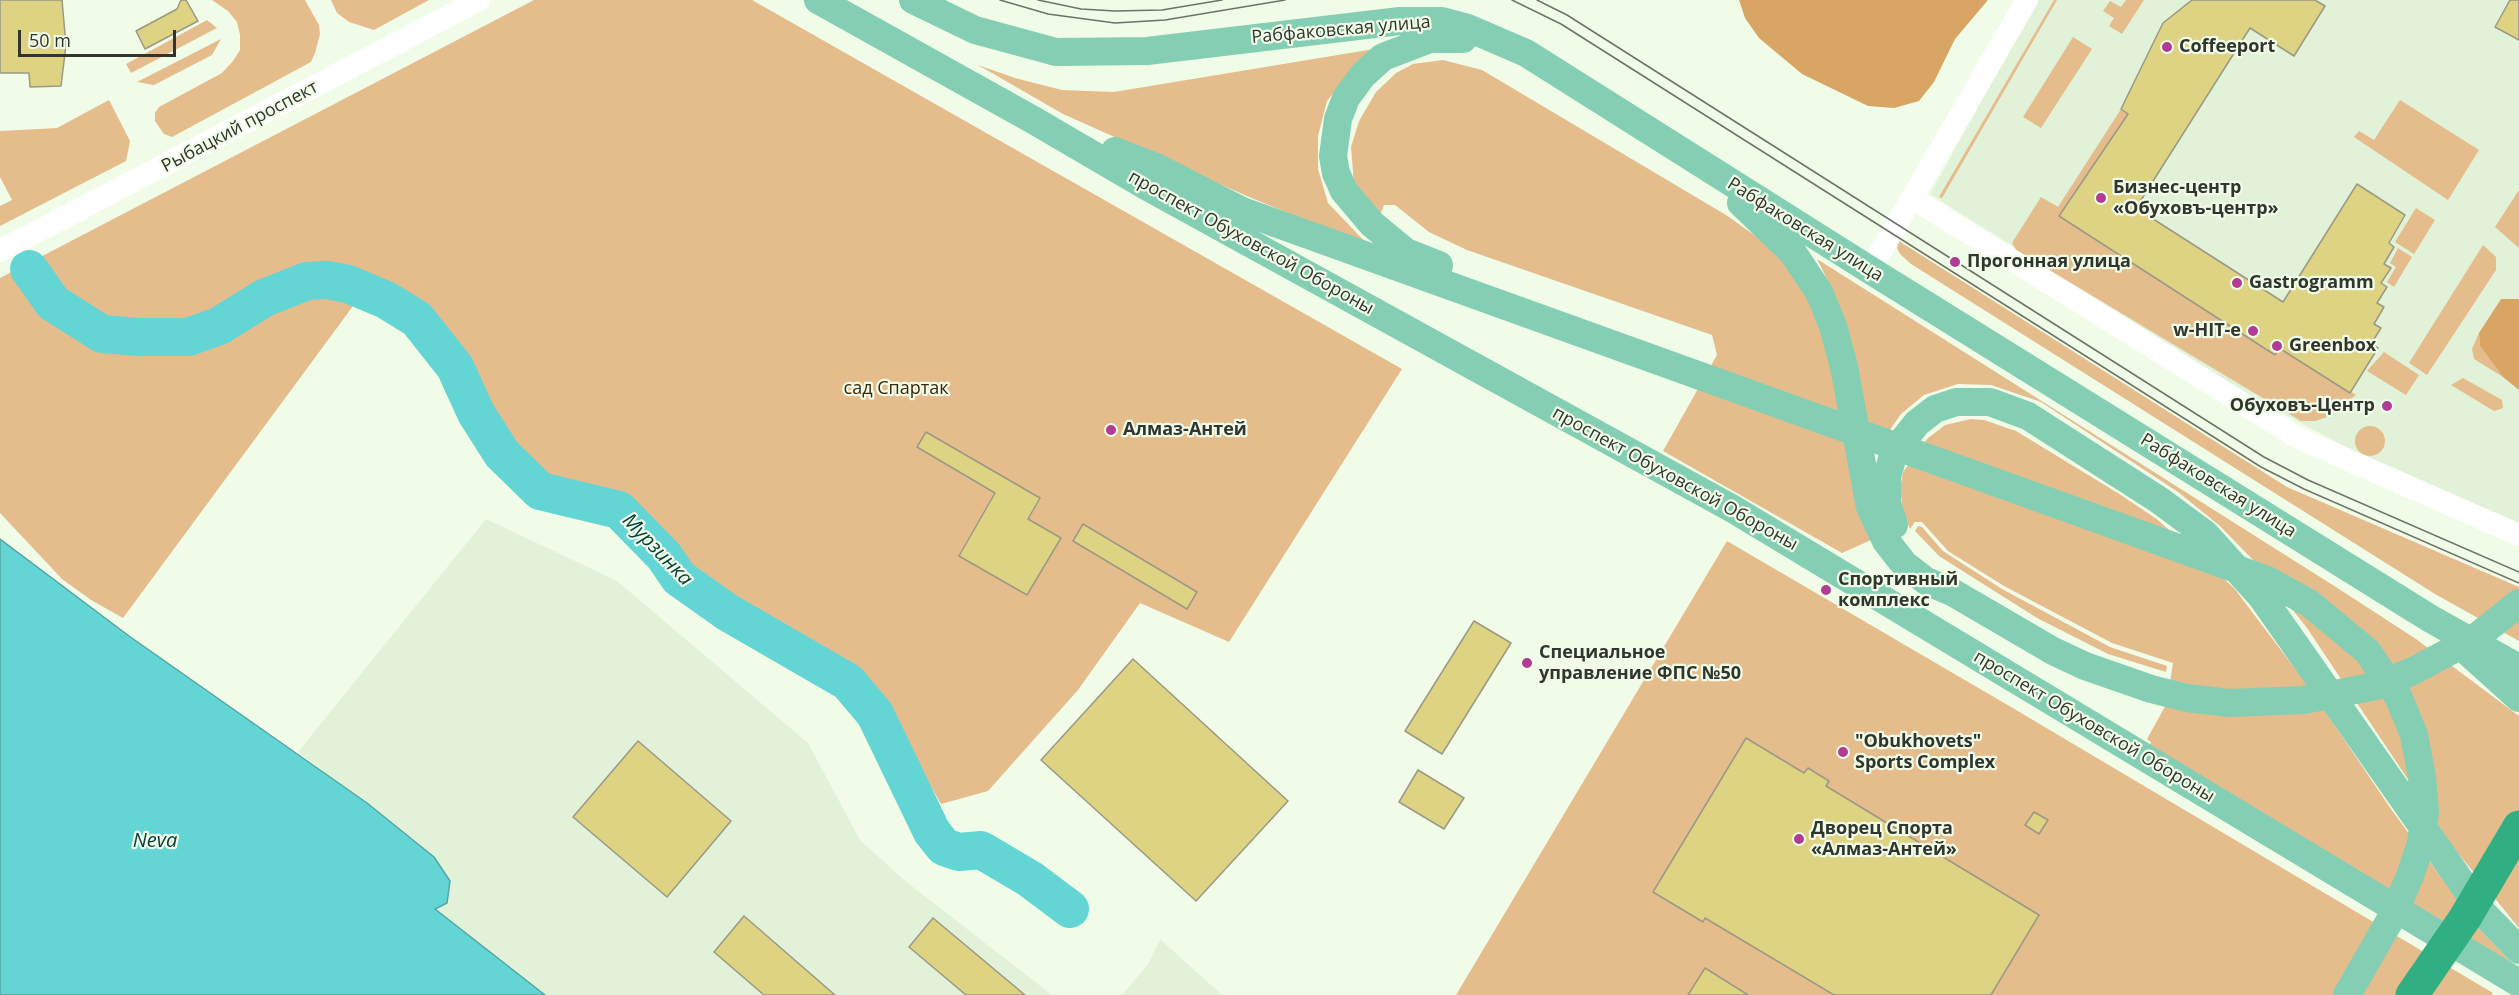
<!DOCTYPE html>
<meta charset="utf-8">
<style>
body{margin:0}
#map{position:relative;width:2519px;height:995px;overflow:hidden;background:#f0fce8;font-family:"Open Sans",sans-serif}
canvas{display:block}
.scale{position:absolute;left:18px;top:30px;width:158px;height:27px;box-sizing:border-box;border:3px solid #31352e;border-top:0;padding-left:8px;font-size:18px;line-height:21px;white-space:nowrap;color:#31352e;-webkit-text-stroke:4px #f0fce8;paint-order:stroke}
</style>
<div id="map">
<canvas width="2519" height="995"></canvas>
<div class="scale">50 m</div>
</div>
<script>
const c = document.querySelector('canvas').getContext('2d');
c.lineJoin = 'round';
function paint(path, color) {
  c.fillStyle = color;
  c.fill(path, 'evenodd');
}
function shape(rows) {
  const path = new Path2D();
  for (const r of rows) {
    if (r.length === 3) {
      path.moveTo(r[0] + r[2], r[1]);
      path.arc(r[0], r[1], r[2], 0, 2 * Math.PI);
      continue;
    }
    path.moveTo(r[0], r[1]);
    for (let i = 2; i < r.length; i += 2) path.lineTo(r[i], r[i + 1]);
  }
  return path;
}
function strokePath(path, color, width, dash) {
  c.strokeStyle = color;
  c.lineWidth = width;
  c.lineCap = dash ? 'butt' : 'round';
  c.setLineDash(dash || []);
  c.stroke(path);
}
function write(font, color, halo, rows, align = 'center') {
  c.font = font + ' "Open Sans",sans-serif';
  c.lineWidth = 4.5;
  c.setLineDash([]);
  c.textBaseline = 'middle';
  c.strokeStyle = halo;
  c.fillStyle = color;
  for (const [text, x, y, turn = 0] of rows) {
    c.save();
    c.translate(x, y);
    c.rotate((+turn || 0) * Math.PI / 180);
    c.textAlign = isNaN(turn) ? turn : align;
    if (halo) c.strokeText(text, 0, 0);
    c.fillText(text, 0, 0);
    c.restore();
  }
}
paint(shape([
 [2038,0,2519,0,2519,523,2392,471,2261,402,1930,194],
 [486,519,617,581,808,743,860,840,904,880,1052,995,545,995,434,908,323,771,298,752],
 [1160,940,1161,940,1222,995,1122,995,1148,964]
]), '#e1f2d8');
paint(shape([
 [212,0,305,0,319,25,320,34,315,53,311,62,172,137,164,134,155,121,155,113,159,107,222,73,233,61,240,50,240,35,237,22,228,11],
 [331,0,429,0,374,30,349,22,337,13],
 [534,0,752,0,1402,369,1229,642,1140,603,1078,690,988,791,941,804,880,697,862,679,823,650,773,627,686,574,668,545,640,515,618,501,549,486,527,472,472,380,435,325,407,300,370,283,123,618,91,600,62,579,0,513,0,278],
 [2054,0,2057,0,1942,198,1939,197],
 [2126,0,2144,0,2122,34,2109,26,2114,18,2103,11,2110,1,2121,7],
 [207,20,217,28,131,73,126,64],
 [2073,37,2092,49,2041,128,2023,117],
 [221,39,212,55,154,85,137,82],
 [1374,49,1350,72,1327,101,1318,136,1318,169,1328,203,1369,246,1249,197,1063,114,978,65,1015,78,1062,90,1114,92],
 [1443,60,1482,70,1726,215,1757,237,1784,262,1797,278,1823,330,1871,540,1842,553,1663,451,1717,355,1712,335,1467,250,1429,232,1395,205,1384,205,1381,213,1354,184,1351,147,1359,121,1376,92,1396,73,1413,64],
 [109,100,130,141,126,161,0,226,0,206,12,200,0,177,0,131,57,128],
 [2400,100,2479,150,2448,200,2354,137,2359,131,2374,140],
 [2121,109,2128,114,2059,216,2275,355,2279,348,2356,395,2330,416,2315,421,2301,421,2016,250,2012,243,2041,197,2058,207],
 [2519,190,2519,248,2495,227],
 [2416,208,2435,220,2414,254,2395,242],
 [1899,241,2287,487,2519,587,2519,641,2435,594,1911,264,1900,254,1897,248],
 [2483,245,2496,257,2496,270,2427,375,2409,363],
 [2398,248,2412,257,2394,287,2387,282,2396,267,2390,263],
 [1817,259,2339,589,2416,639,2519,716,2519,928,2453,847,2307,628,2253,560,2220,526,2178,492,2041,402,1991,385,1958,384,1924,395,1901,414,1875,451,1830,285],
 [2479,333,2480,346,2503,377,2474,359,2472,349],
 [2384,352,2419,375,2406,395,2367,371],
 [2463,378,2502,400,2503,408,2494,411,2451,385],
 [1971,419,1984,420,2016,431,2121,495,2158,520,2234,588,2308,686,2391,809,2479,929,2512,963,2150,745,2151,742,2147,739,2167,703,2173,663,2112,643,2004,586,1948,551,1922,522,1915,522,1910,529,1903,511,1900,489,1903,472,1927,439,1945,425],
 [2370,441,15],
 [1918,526,1922,527,1943,551,2002,589,2110,647,2167,666,2166,672,2108,654,2037,618,1939,556,1915,531],
 [1727,541,2011,707,2493,993,2492,995,1456,995]
]), '#e5bc8c');
paint(shape([
 [1739,0,1988,0,1955,39,1934,82,1919,101,1894,108,1868,106,1802,74,1759,38,1745,18],
 [2501,299,2519,299,2519,390,2503,377,2480,346,2479,333]
]), '#d9a564');
const water = shape([
 [0,539,129,636,367,803,434,857,450,881,447,903,435,909,545,995,0,995,0,539]
]);
paint(water, '#63d5d5');
strokePath(water, '#54a5a3', 1.5);
strokePath(shape([
 [29,269,53,303,102,334,139,337,188,337,219,326,264,298,307,281,327,280,348,284,386,300,417,319,455,367,476,413,502,454,540,491,619,510,664,556,679,578,727,612,848,682,875,714,932,832,944,847,959,852,981,850,1030,879,1070,909]
]), '#63d5d5', 38);
const building = shape([
 [0,0,62,0,66,45,61,86,30,87,29,73,0,73,0,0],
 [181,0,186,0,198,21,145,49,136,31,177,9,181,0],
 [2192,0,2315,0,2325,6,2294,56,2250,28,2136,208,2283,302,2357,184,2405,215,2389,243,2394,247,2384,264,2391,268,2381,283,2387,287,2377,303,2384,307,2374,324,2381,328,2371,344,2378,348,2350,393,2279,348,2275,355,2059,216,2128,114,2121,109,2163,23,2192,0],
 [2510,0,2519,0,2519,40,2495,27,2510,0],
 [926,432,1040,498,1028,519,1061,538,1027,595,959,556,995,493,917,447,926,432],
 [1083,524,1197,592,1187,609,1073,541,1083,524],
 [1474,621,1511,643,1442,754,1405,731,1474,621],
 [1133,659,1288,801,1196,901,1041,760,1133,659],
 [1746,738,1804,773,1808,768,1829,781,1826,786,2039,915,1991,995,1834,995,1705,918,1703,922,1653,892,1746,738],
 [638,741,731,821,667,897,573,817,638,741],
 [1418,770,1464,798,1444,829,1399,802,1418,770],
 [2034,812,2048,820,2039,834,2025,825,2034,812],
 [744,916,835,995,764,995,714,952,744,916],
 [933,918,1025,995,966,995,909,947,933,918],
 [1705,968,1748,995,1688,995,1705,968]
]);
paint(building, '#ddd382');
strokePath(building, '#9b9985', 1.5);
strokePath(shape([
 [1912,198,2298,438,2519,535],
 [0,251,479,0],
 [1870,270,2027,0]
]), '#fff', 22);
strokePath(shape([
 [818,0,1035,121,1146,186,1733,509,2519,983],
 [913,0,975,30,1056,52,1147,51,1400,21,1442,21,1468,28,1526,53,1870,270,2431,619,2519,668],
 [1115,151,1156,167,1242,211,2267,580,2309,603,2367,651,2398,696,2414,735,2422,777,2425,812,2421,843,2410,876,2393,915,2347,995],
 [1741,203,1793,253,1819,292,1833,326,1844,367,1870,507,1886,541,1904,564,1926,581,1952,592,2053,651,2085,666,2151,689,2187,698,2229,703,2304,700,2376,686,2413,671,2475,638,2519,603],
 [1439,265,1406,252,1372,224,1344,191,1336,173,1333,156,1338,119,1346,98,1363,75,1383,57,1430,39,1463,39],
 [1894,525,1887,503,1887,477,1894,452,1917,423,1935,409,1956,402,1990,402,2028,416,2159,500,2205,534,2261,596,2483,913,2519,950],
 [2469,653,2519,698]
]), '#84cfb4', 28);
strokePath(shape([
 [2412,995,2465,918,2519,827]
]), '#32af82', 33);
strokePath(shape([
 [1000,0,1048,14,1115,23,1165,20,1285,0],
 [1038,0,1081,9,1115,11,1162,10,1222,0],
 [1512,0,1561,24,2261,467,2304,489,2519,583],
 [1537,0,1567,15,2264,457,2308,480,2519,572]
]), '#6d7368', 1.5);
for (const [x, y, r, color] of [
 [2167,47,6,"#b03c96"],
 [2101,198,6,"#b03c96"],
 [1955,262,6,"#b03c96"],
 [2237,283,6,"#b03c96"],
 [2253,331,6,"#b03c96"],
 [2277,346,6,"#b03c96"],
 [2387,406,6,"#b03c96"],
 [1111,430,6,"#b03c96"],
 [1826,590,6,"#b03c96"],
 [1527,663,6,"#b03c96"],
 [1843,752,6,"#b03c96"],
 [1799,839,6,"#b03c96"]
]) {
  const dot = new Path2D();
  dot.arc(x, y, r, 0, 2 * Math.PI);
  c.fillStyle = color;
  c.fill(dot);
  strokePath(dot, '#f0fce8', 2);
}
write('18px', '#31352e', '#f0fce8', [
 ["Рабфаковская улица",1341,30,-5],
 ["Рыбацкий проспект",240,127,-28],
 ["Рабфаковская улица",1805,230,32],
 ["проспект Обуховской Обороны",1251,243,29],
 ["проспект Обуховской Обороны",1675,479,29],
 ["Рабфаковская улица",2218,486,32],
 ["проспект Обуховской Обороны",2094,727,31]
]);
write('bold 18px', '#31352e', '#f0fce8', [
 ["Coffeeport",2179,47],
 ["Бизнес-центр",2113,188],
 ["«Обуховъ-центр»",2113,209],
 ["Прогонная улица",1967,262],
 ["Gastrogramm",2249,283],
 ["w-HIT-e",2241,331,"right"],
 ["Greenbox",2289,346],
 ["Обуховъ-Центр",2375,406,"right"],
 ["Алмаз-Антей",1123,430],
 ["Спортивный",1838,580],
 ["комплекс",1838,601],
 ["Специальное",1539,653],
 ["управление ФПС №50",1539,674],
 ["\"Obukhovets\"",1855,742],
 ["Sports Complex",1855,763],
 ["Дворец Спорта",1811,829],
 ["«Алмаз-Антей»",1811,850]
], 'left');
write('18px', '#3d270a', '#f0fce8', [
 ["сад Спартак",896,389]
]);
write('italic 20px', '#053d3e', '#f0fce8', [
 ["Мурзинка",657,550,46],
 ["Neva",155,841]
]);
</script>
